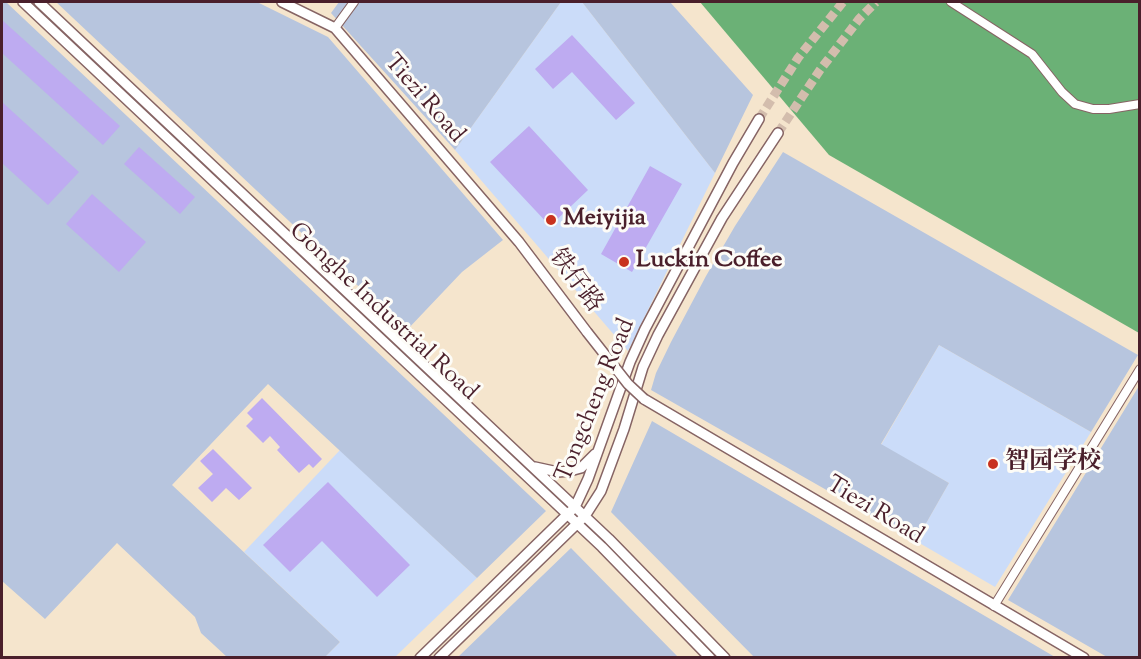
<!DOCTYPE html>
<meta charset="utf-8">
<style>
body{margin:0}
#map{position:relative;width:1141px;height:659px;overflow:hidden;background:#f5e5cd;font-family:"Sorts Mill Goudy",serif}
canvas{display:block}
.frame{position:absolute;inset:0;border:3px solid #4a1f2b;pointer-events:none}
</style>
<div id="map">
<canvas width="1141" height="659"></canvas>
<div class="frame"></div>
</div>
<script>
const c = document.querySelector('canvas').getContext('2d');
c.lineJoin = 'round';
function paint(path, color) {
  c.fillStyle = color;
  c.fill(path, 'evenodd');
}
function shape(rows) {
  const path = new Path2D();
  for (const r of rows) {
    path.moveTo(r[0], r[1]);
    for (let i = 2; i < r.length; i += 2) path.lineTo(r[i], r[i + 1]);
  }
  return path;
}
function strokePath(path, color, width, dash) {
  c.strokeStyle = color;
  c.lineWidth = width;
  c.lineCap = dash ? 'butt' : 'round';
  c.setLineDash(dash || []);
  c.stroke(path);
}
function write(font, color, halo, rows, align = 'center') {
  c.font = font + ' "Sorts Mill Goudy","Noto Serif SC",serif';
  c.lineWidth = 6;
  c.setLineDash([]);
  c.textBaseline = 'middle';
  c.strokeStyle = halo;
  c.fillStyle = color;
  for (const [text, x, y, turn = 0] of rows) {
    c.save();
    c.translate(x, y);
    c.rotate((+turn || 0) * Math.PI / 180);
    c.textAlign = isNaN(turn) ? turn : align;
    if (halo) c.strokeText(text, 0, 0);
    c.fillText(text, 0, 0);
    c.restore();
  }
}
paint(shape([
 [561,2,582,2,715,173,628,351,455,150],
 [939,345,1091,432,995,587,916,541,949,483,881,445],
 [340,450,477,578,395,657,325,657,340,642,244,552]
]), '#cbdcf9');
paint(shape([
 [2,2,6,2,546,511,477,578,268,384,172,485,340,642,325,657,227,657,201,633,195,617,117,543,45,619,2,581],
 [56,2,257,2,328,37,503,240,462,272,406,331],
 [339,2,561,2,455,150,331,13],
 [582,2,670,2,753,95,715,173],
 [783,152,1138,355,1091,432,939,345,881,444,949,483,916,541,651,390,656,373,671,342,706,276,735,226],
 [1139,386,1139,657,1107,657,1008,600],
 [652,421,1055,657,754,657,611,512],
 [571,548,678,657,458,657]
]), '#b7c5de');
paint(shape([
 [700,2,1139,2,1139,333,829,155]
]), '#6bb176');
paint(shape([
 [2,20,120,126,103,145,2,53],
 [572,35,635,103,616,120,572,72,553,89,535,69],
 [2,102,79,172,48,205,2,163],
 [529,126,588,190,550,226,490,162],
 [139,147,195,197,180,214,124,164],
 [650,166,682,184,632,272,601,254],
 [92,194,146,242,119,272,66,224],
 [262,398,322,459,313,468,309,464,299,473,277,450,280,447,270,436,263,443,246,426,253,419,247,413],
 [213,449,252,488,239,500,226,488,212,502,198,488,213,474,200,461],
 [328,482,410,565,377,597,322,541,290,572,263,545]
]), '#beabf1');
strokePath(shape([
 [759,119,798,58,843,2],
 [778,133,820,70,859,19,876,2]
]), '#d3bdad', 9, [9, 4.5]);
const minor = shape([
 [951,2,1032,54,1062,92,1075,104,1093,109,1109,109,1140,104],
 [335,28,354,2],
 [994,606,1140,369]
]);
const tertiary = shape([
 [23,2,602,547,710,658],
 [39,2,609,539,725,658],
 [282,2,335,28,519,242,587,332],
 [644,399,1084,658],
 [535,467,558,472,570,471,581,468,595,454],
 [420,658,575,507,588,479,630,362,645,329,733,163,759,119],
 [439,658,585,516,601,491,624,429,643,367,658,335,722,218,778,133]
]);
strokePath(minor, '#866464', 10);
strokePath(tertiary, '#866464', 12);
strokePath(minor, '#fff', 8);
strokePath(tertiary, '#fff', 9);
const tertiaryBridge = shape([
 [587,332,628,384,644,399]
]);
strokePath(tertiaryBridge, '#866464', 12, []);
strokePath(tertiaryBridge, '#fff', 9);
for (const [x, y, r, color] of [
 [551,220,6,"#c8321e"],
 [624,262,6,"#c8321e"],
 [993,464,6,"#c8321e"]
]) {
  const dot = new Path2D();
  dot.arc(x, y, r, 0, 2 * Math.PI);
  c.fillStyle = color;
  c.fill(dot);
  strokePath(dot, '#fdfcf7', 2);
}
write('24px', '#4a1f2b', '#fdfcf7', [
 ["Tiezi Road",423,100,49],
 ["铁仔路",574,282,53],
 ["Gonghe Industrial Road",382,313,43],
 ["Tongcheng Road",597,401,-68],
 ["Tiezi Road",874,512,31]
]);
write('bold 24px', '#4a1f2b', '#fdfcf7', [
 ["Meiyijia",563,220],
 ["Luckin Coffee",636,262],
 ["智园学校",1005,464]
], 'left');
</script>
